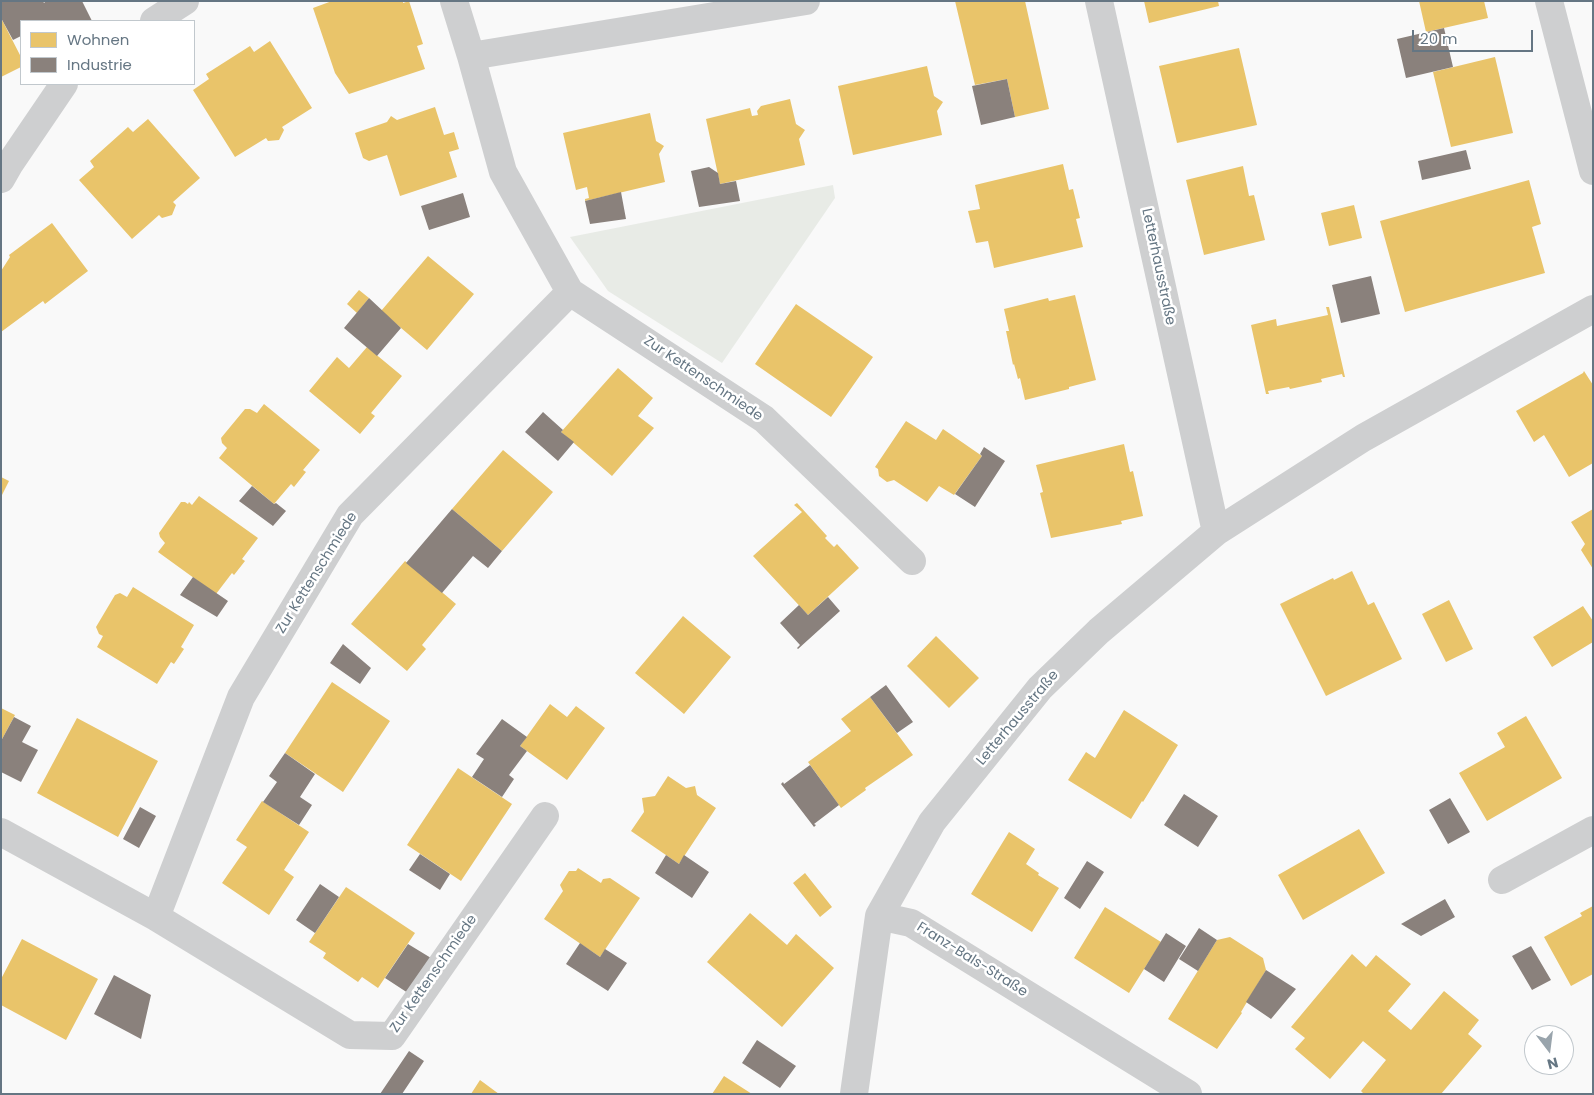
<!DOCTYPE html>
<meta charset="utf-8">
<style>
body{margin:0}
#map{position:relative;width:1594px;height:1095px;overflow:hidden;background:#f9f9f9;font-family:Poppins,sans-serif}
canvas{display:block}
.frame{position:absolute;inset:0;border:2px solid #657683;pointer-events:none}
.legend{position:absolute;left:20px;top:20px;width:175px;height:65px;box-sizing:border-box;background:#fff;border:1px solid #c1c8cd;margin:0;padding:6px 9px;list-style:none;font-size:15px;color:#657683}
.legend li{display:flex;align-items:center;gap:10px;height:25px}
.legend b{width:25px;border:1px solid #c1c8cd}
.north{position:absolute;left:1524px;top:1025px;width:50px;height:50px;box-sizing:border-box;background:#fff;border:1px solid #c1c8cd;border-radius:50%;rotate:165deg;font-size:14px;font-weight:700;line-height:20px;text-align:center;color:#657683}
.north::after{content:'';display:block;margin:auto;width:18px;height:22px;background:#99a4ac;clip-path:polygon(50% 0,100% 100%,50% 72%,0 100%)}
.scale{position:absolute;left:1412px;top:30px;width:121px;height:22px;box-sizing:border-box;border:2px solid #657683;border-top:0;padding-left:6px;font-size:15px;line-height:18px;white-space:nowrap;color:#657683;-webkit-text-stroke:4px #fff;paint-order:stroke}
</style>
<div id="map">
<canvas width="1594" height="1095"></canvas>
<div class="frame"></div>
<ul class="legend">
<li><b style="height:14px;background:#e9c46a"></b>Wohnen</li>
<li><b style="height:14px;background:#8a817c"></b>Industrie</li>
</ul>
<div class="north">N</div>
<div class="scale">20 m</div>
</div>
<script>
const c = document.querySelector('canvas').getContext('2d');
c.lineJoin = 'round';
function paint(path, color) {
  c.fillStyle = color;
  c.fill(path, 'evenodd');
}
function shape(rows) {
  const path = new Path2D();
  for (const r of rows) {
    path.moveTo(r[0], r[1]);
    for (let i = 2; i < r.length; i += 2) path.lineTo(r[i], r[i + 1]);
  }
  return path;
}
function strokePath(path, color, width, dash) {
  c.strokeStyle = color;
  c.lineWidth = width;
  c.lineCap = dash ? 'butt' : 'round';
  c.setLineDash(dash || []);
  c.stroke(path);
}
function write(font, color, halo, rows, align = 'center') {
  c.font = font + ' Poppins,sans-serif';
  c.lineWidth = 5;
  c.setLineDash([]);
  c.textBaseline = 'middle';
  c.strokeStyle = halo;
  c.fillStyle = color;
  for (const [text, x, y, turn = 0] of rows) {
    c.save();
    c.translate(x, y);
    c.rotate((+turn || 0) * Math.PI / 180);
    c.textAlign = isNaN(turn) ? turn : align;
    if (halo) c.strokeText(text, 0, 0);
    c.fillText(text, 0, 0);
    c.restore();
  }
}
paint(shape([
 [833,185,835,198,722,363,608,291,570,237]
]), '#e8ebe6');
paint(shape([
 [332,1,403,1,403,3,409,1,423,44,417,46,425,69,349,94,335,73,313,8],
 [955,1,1025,1,1049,109,1015,117,1007,79,975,85],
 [1144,1,1218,1,1219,6,1149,23],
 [1419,1,1484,1,1488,18,1426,32],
 [1,18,21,57,21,67,1,77],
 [270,41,312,108,282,127,284,130,279,140,268,141,266,138,235,157,193,90,209,79,206,74,250,46,254,52],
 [1239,48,1257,125,1177,143,1159,66],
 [1495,57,1513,133,1451,147,1433,72],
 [927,66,934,96,943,102,937,111,942,135,853,155,838,86],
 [790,99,796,124,805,130,799,139,805,165,720,184,706,119,750,108,752,116,758,115,757,111,761,106],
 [435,107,444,135,454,132,459,149,449,152,457,177,400,196,387,155,369,161,363,158,355,133,387,122,391,116,397,120],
 [650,113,656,141,664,146,659,154,665,182,585,201,585,199,589,198,587,187,576,190,563,133],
 [148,119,200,178,173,202,176,205,172,215,162,218,159,215,132,239,79,180,94,167,90,161,128,127,133,132],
 [1063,164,1069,190,1073,189,1080,218,1076,219,1083,247,994,268,988,241,976,243,968,211,980,209,975,185],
 [1243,166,1249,196,1254,195,1265,240,1204,255,1186,180],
 [1529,180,1541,224,1532,227,1545,273,1405,312,1380,221],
 [1354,205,1362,238,1329,246,1321,213],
 [52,223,88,271,45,304,43,301,1,332,1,271,10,257,9,255],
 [428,256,474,294,427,350,381,311],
 [359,290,369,298,357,313,347,304],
 [1075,295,1096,380,1069,387,1069,389,1025,400,1020,378,1018,379,1014,364,1013,365,1006,331,1009,331,1004,309,1048,298,1049,301],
 [796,304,873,357,831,417,755,364],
 [1326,307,1329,307,1345,377,1343,377,1342,374,1321,379,1322,382,1290,389,1289,387,1268,391,1269,394,1266,394,1251,325,1276,319,1277,326,1328,315],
 [367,347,402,376,371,413,375,416,360,434,309,391,337,357,349,368],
 [618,368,653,398,638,416,654,428,612,476,561,432],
 [1584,371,1593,385,1593,463,1569,477,1544,435,1534,442,1516,411,1583,373],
 [264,404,320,450,303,470,306,472,294,487,291,484,274,504,219,458,227,448,222,443,221,438,245,409,250,409,257,413],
 [906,421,936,440,943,429,982,456,954,495,939,486,927,502,894,480,887,482,879,476,878,469,875,467],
 [1124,444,1130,472,1133,471,1143,516,1121,521,1122,524,1051,538,1040,493,1043,492,1036,465],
 [503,450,553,492,502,551,452,509],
 [1,477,9,481,1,497],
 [199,496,258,538,242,559,245,561,234,575,232,573,216,594,158,552,165,543,160,537,159,533,181,502,185,502,188,504,189,502,192,505],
 [797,503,827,536,825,538,834,547,837,544,859,568,808,615,753,556,802,512,794,505],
 [1593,509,1593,569,1581,550,1585,544,1571,522],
 [405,561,456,604,422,645,426,649,407,671,351,624],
 [1352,571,1368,605,1374,602,1402,659,1326,696,1280,604,1333,578,1334,580],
 [133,587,194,625,181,647,184,649,174,664,171,662,157,684,97,647,103,636,99,634,96,627,115,595,120,593,127,597],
 [1449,600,1473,649,1446,662,1422,614],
 [1583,606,1593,621,1593,642,1552,667,1533,637],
 [683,616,731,657,684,714,635,673],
 [936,636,979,678,949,708,907,666],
 [332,682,390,721,343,792,285,753],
 [870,697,913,755,865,788,866,790,841,808,808,762,851,731,841,719],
 [550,704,567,717,576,706,605,728,567,780,520,746],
 [1,708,15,715,1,741],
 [1124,710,1178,745,1143,802,1142,801,1131,819,1068,780,1086,752,1095,758],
 [1526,716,1562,778,1487,821,1459,773,1505,747,1497,733],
 [77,718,158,761,118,837,37,793],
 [458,768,512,804,461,881,407,845],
 [668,776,686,788,695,786,697,795,716,808,679,864,631,831,644,812,642,798,655,796],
 [262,801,309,832,284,870,294,877,269,915,222,883,247,847,236,840],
 [1359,829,1385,873,1303,920,1278,875],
 [1009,832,1035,849,1026,864,1039,873,1038,875,1059,888,1032,932,971,894],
 [578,868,601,883,603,879,610,878,640,898,600,957,544,919,563,891,560,885,569,871,576,871],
 [805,873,832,907,820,917,793,883],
 [346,887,415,933,378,988,362,977,358,982,323,958,326,953,309,942],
 [1593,906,1593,974,1571,986,1544,937,1582,916,1580,913],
 [1105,907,1161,942,1129,993,1074,958],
 [750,913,787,945,796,934,834,968,782,1027,707,962],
 [1230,937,1263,958,1266,970,1241,1012,1242,1013,1217,1049,1168,1019,1217,940],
 [22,939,98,979,66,1040,1,1005,1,979],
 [1352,954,1366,967,1376,955,1411,984,1388,1011,1411,1030,1444,991,1479,1020,1468,1034,1482,1046,1441,1094,1364,1094,1361,1091,1386,1060,1363,1041,1330,1079,1295,1049,1305,1038,1291,1027],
 [724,1076,752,1094,712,1094],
 [480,1080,499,1094,471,1094]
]), '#e9c46a');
paint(shape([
 [1,1,43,1,44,3,46,1,82,1,92,21,21,21,21,36,13,40,1,18],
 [1444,28,1453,67,1406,78,1397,39],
 [1007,79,1015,117,981,125,972,86],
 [1466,150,1471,169,1422,180,1418,161],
 [709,167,718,173,720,184,736,181,740,201,699,207,691,171],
 [621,192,626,219,590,224,585,201],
 [463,193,470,217,429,230,421,206],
 [1371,276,1380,314,1341,323,1332,285],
 [369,298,401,328,377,356,344,328],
 [543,412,563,430,561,432,574,442,558,461,525,432],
 [984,447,1005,461,975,507,955,494,982,456,980,454],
 [252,486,274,504,276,503,286,511,273,526,239,501],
 [452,509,502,551,488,568,473,556,442,593,406,563],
 [193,577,228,601,217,617,180,595],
 [828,597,840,611,798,649,797,648,800,645,780,623,799,605,808,615],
 [343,644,371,668,360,684,330,663],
 [886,685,913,722,897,733,870,697],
 [14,717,31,726,22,742,38,750,21,782,1,772,1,741],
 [502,719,527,737,520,746,527,751,509,775,514,779,502,797,472,777,484,759,476,754],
 [285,753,315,774,300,797,312,805,299,825,263,802,277,782,269,776],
 [810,765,839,805,814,824,816,825,814,827,781,784,783,782,784,784],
 [1184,794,1218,816,1198,847,1164,825],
 [1450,798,1470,832,1448,844,1429,810],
 [140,807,156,816,139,848,123,839],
 [420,854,450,874,440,890,409,870],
 [666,855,679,864,684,855,709,872,692,898,655,873],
 [1087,861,1104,872,1080,909,1064,898],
 [320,884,339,897,315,933,296,920],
 [1445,899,1455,917,1421,936,1401,924],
 [1199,928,1217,940,1198,971,1179,959],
 [1166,933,1186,946,1164,982,1144,969],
 [580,943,600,957,605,949,627,963,608,991,566,964],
 [408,944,431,958,408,993,385,978],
 [1531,946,1551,980,1532,990,1512,956],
 [1266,970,1296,989,1271,1019,1246,1002],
 [114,975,151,995,141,1039,94,1014],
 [757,1040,796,1066,780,1088,742,1063],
 [409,1051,424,1061,402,1094,380,1094]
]), '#8a817c');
strokePath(shape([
 [1099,1,1216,532],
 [1549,1,1593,171],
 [154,21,185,1],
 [471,56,806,1],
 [1,179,9,165,64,84],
 [570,292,764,419,912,561],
 [1,832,156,917,241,697,350,515,570,292,503,172,471,56,454,1],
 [1502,880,1593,830],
 [879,916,911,923,1188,1094],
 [156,917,350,1035,392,1036,545,816],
 [854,1094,879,916,932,822,1040,688,1099,631,1216,532,1363,438,1593,309]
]), '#cecfd0', 28);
write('14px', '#657683', '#fff', [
 ["Letterhausstraße",1158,267,78],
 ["Zur Kettenschmiede",703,379,34],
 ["Zur Kettenschmiede",317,573,-58],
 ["Letterhausstraße",1018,718,-50],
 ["Franz-Bals-Straße",972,960,32],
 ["Zur Kettenschmiede",434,974,-55]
]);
</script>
